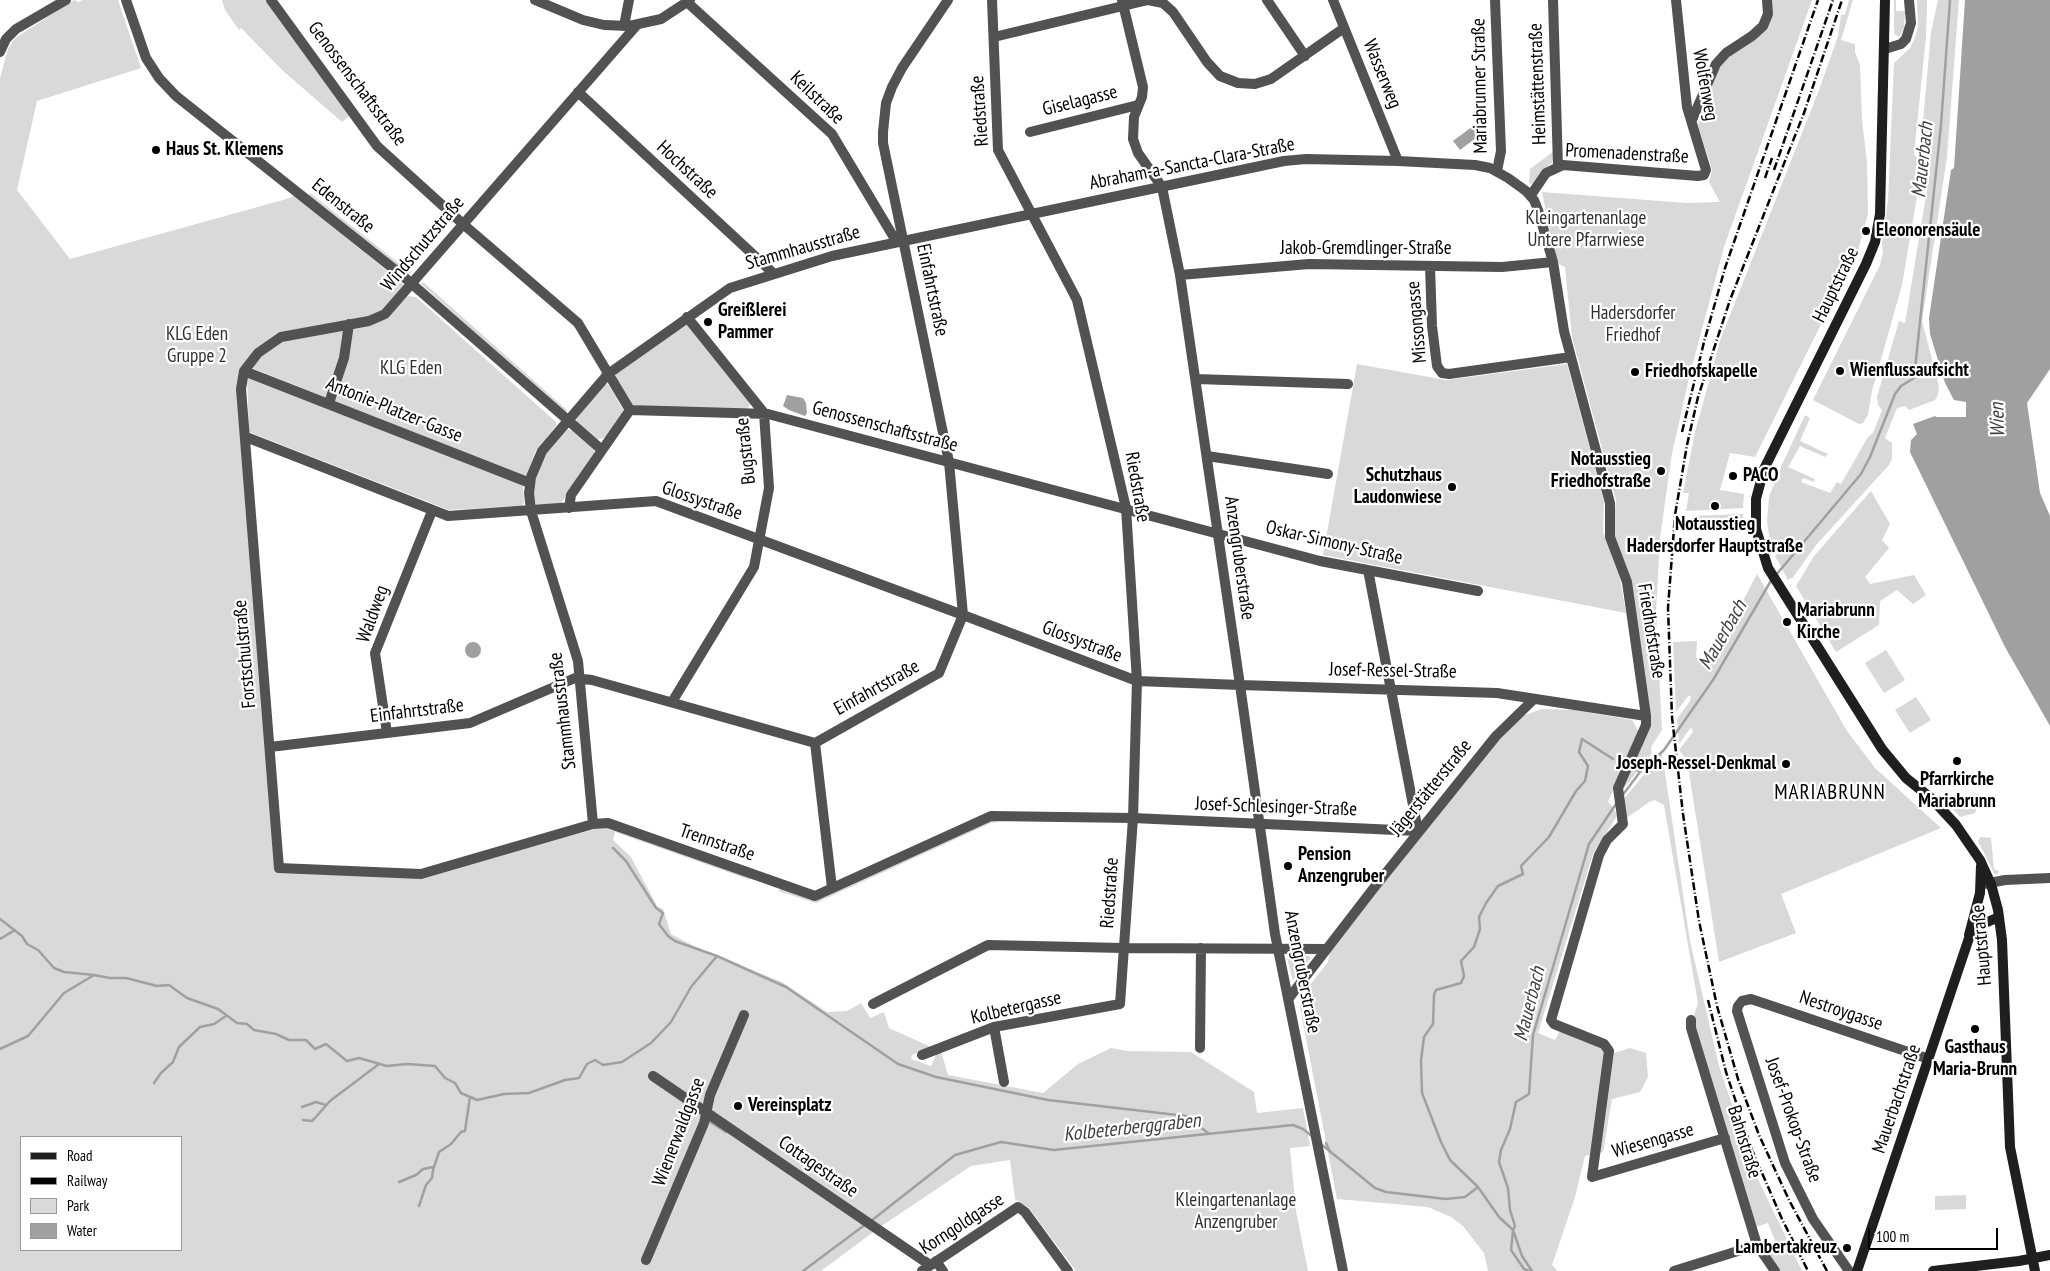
<!DOCTYPE html>
<meta charset="utf-8">
<style>
body{margin:0}
#map{position:relative;width:2050px;height:1271px;overflow:hidden;background:#fff;font-family:"PT Sans Narrow",sans-serif}
canvas{display:block}
.legend{position:absolute;left:20px;top:1136px;width:162px;height:115px;box-sizing:border-box;background:#fff;border:1px solid #999;margin:0;padding:6px 9px;list-style:none;font-size:15px;color:#000}
.legend li{display:flex;align-items:center;gap:10px;height:25px}
.legend b{width:25px;border:1px solid #999}
.scale{position:absolute;left:1868px;top:1228px;width:130px;height:22px;box-sizing:border-box;border:2px solid #000;border-top:0;padding-left:6px;font-size:15px;line-height:18px;white-space:nowrap;color:#000;-webkit-text-stroke:4px #fff;paint-order:stroke}
</style>
<div id="map">
<canvas width="2050" height="1271"></canvas>
<ul class="legend">
<li><b style="height:6px;background:#1f1f1f"></b>Road</li>
<li><b style="height:6px;background:#000"></b>Railway</li>
<li><b style="height:14px;background:#d9d9d9"></b>Park</li>
<li><b style="height:14px;background:#a0a0a0"></b>Water</li>
</ul>
<div class="scale">100 m</div>
</div>
<script>
const c = document.querySelector('canvas').getContext('2d');
c.lineJoin = 'round';
function paint(path, color) {
  c.fillStyle = color;
  c.fill(path, 'evenodd');
}
function shape(rows) {
  const path = new Path2D();
  for (const r of rows) {
    if (r.length === 3) {
      path.moveTo(r[0] + r[2], r[1]);
      path.arc(r[0], r[1], r[2], 0, 2 * Math.PI);
      continue;
    }
    path.moveTo(r[0], r[1]);
    for (let i = 2; i < r.length; i += 2) path.lineTo(r[i], r[i + 1]);
  }
  return path;
}
function strokePath(path, color, width, dash) {
  c.strokeStyle = color;
  c.lineWidth = width;
  c.lineCap = dash ? 'butt' : 'round';
  c.setLineDash(dash || []);
  c.stroke(path);
}
function write(font, color, halo, rows, align = 'center') {
  c.font = font + ' "PT Sans Narrow",sans-serif';
  c.lineWidth = 4.5;
  c.setLineDash([]);
  c.textBaseline = 'middle';
  c.strokeStyle = halo;
  c.fillStyle = color;
  for (const [text, x, y, turn = 0] of rows) {
    c.save();
    c.translate(x, y);
    c.rotate((+turn || 0) * Math.PI / 180);
    c.textAlign = isNaN(turn) ? turn : align;
    if (halo) c.strokeText(text, 0, 0);
    c.fillText(text, 0, 0);
    c.restore();
  }
}
paint(shape([
 [74,0,79,2,82,0,118,0,141,68,37,101,17,190,70,259,290,198,294,195,403,284,403,287,383,311,371,318,286,332,257,348,242,367,244,452,275,871,421,878,606,826,750,878,750,880,615,832,613,840,631,857,657,906,663,909,671,934,707,953,782,982,827,1012,847,1011,861,1003,870,1018,884,1012,889,1028,931,1047,912,1055,911,1059,931,1066,937,1053,941,1051,948,1075,1043,1093,1078,1064,1111,1048,1127,1051,1191,1052,1254,1092,1257,1113,1303,1108,1310,1146,1290,1148,1296,1211,1308,1271,1076,1271,1029,1208,1015,1199,1010,1160,971,1166,880,1227,821,1271,0,1271,0,78,8,49,15,38],
 [21,1137,181,1137,181,1250,21,1250],
 [222,0,266,0,350,115,342,122,282,70,241,28,239,30,225,10],
 [1771,0,1812,0,1724,247,1690,374,1672,453,1660,538,1656,611,1662,730,1651,747,1652,753,1621,792,1649,726,1612,531,1616,501,1572,337,1565,267,1559,264,1553,246,1542,192,1686,203,1720,202,1709,182,1712,170,1698,125,1699,119,1722,62,1757,38,1766,29,1773,15],
 [1849,0,1853,0,1841,40,1855,44,1855,52,1860,65,1862,120,1867,162,1868,214,1858,250,1755,457,1730,453,1720,490,1744,494,1743,508,1686,511,1689,493,1683,493,1695,432,1721,338,1819,90,1838,36,1841,15,1845,15],
 [1894,0,1896,0,1896,11,1905,11,1904,29,1899,37,1894,34],
 [1917,0,1927,0,1927,6,1926,37,1914,154,1917,158,1920,179,1902,285,1872,391,1868,415,1863,423,1859,424,1813,400,1880,265,1883,252,1882,244,1888,200,1894,63,1910,48,1915,38,1918,26],
 [1938,0,1959,0,1947,157,1922,321,1939,386,1938,395,1935,400,1909,410,1905,406,1897,408,1885,438,1892,443,1892,459,1889,465,1816,545,1792,579,1791,578,1788,580,1775,556,1777,554,1769,535,1767,521,1769,497,1780,469,1805,415,1810,418,1800,441,1828,454,1825,457,1800,446,1788,467,1815,479,1814,482,1803,478,1801,482,1830,493,1837,482,1841,484,1868,437,1873,433,1882,410,1878,405,1877,397,1899,321,1905,323,1929,178,1922,133,1931,32],
 [1554,151,1552,163,1542,170,1532,184,1529,183,1530,169],
 [310,193,406,269,413,272,408,274,309,195],
 [423,282,568,411,563,411,421,284],
 [408,296,416,297,556,422,556,426,536,450,527,475,524,476,333,401,352,328],
 [686,323,751,403,748,408,744,410,632,405,615,379,617,372],
 [345,329,340,363,327,398,252,368,261,357,283,340],
 [1357,364,1446,380,1567,364,1604,501,1603,532,1620,579,1626,613,1323,555],
 [247,375,523,484,524,503,521,506,449,510,249,432],
 [605,384,609,385,624,411,607,437,597,440,577,422,576,418],
 [567,429,573,431,594,449,594,456,561,503,536,505,533,502,535,477,542,457],
 [1871,491,1890,524,1882,540,1889,548,1865,577,1870,584,1914,575,1926,595,1913,604,1897,590,1880,601,1879,625,1836,652,1796,586,1814,556],
 [1743,514,1744,528,1738,528,1736,519,1701,520,1698,527,1691,526,1693,516],
 [1757,574,1847,731,1875,768,1941,828,1781,894,1796,933,1719,962,1687,760,1679,750,1693,732,1691,727,1679,744,1677,719,1690,701,1691,696,1688,696,1676,712,1673,642,1697,641,1696,657,1709,666],
 [1886,650,1905,680,1884,693,1865,663],
 [1916,697,1931,720,1910,733,1895,710],
 [1542,709,1574,710,1632,720,1639,732,1608,802,1614,808,1617,816,1593,854,1538,1033,1555,1040,1560,1031,1614,1053,1630,1048,1646,1053,1648,1077,1640,1092,1612,1099,1603,1152,1585,1156,1575,1197,1552,1265,1558,1271,1488,1271,1484,1253,1463,1226,1451,1217,1428,1207,1337,1199,1300,1007,1302,995,1328,962,1330,949,1484,755,1522,716],
 [1662,753,1690,941,1719,1066,1755,1173,1802,1271,1780,1271,1768,1253,1778,1248,1768,1223,1756,1227,1693,1019,1698,1003,1664,805,1655,800,1649,802,1628,817,1625,816,1622,801],
 [1977,794,1981,796,1975,813,1960,817,1948,804,1949,801,1956,798,1959,803,1966,804,1970,801,1970,795],
 [991,820,998,822,991,823,816,903,778,891,781,889,812,900],
 [1980,837,1991,838,1994,869,1999,871,1997,875,1994,873,1978,841],
 [1289,956,1309,956,1311,958,1293,980,1287,958],
 [1966,1195,1966,1209,1935,1210,1935,1196]
]), '#d9d9d9');
paint(shape([
 [1965,0,2050,0,2050,369,2027,403,2040,493,2050,516,2050,726,2005,647,1910,452,1911,440,1917,434,1913,424,1935,416,1936,417,1966,417,1966,402,1954,400,1945,383,1930,334,1929,318,1951,170,1954,168],
 [1473,126,1480,135,1460,150,1453,141],
 [787,395,803,398,806,403,807,413,805,416,789,410,783,406],
 [473,650,8]
]), '#a0a0a0');
strokePath(shape([
 [1776,575,1861,474,1870,457,1895,394,1901,386,1914,378,1941,125,1950,0],
 [1630,767,1640,772],
 [1622,796,1640,772,1664,750,1713,680,1772,579],
 [613,848,626,861,656,908,663,913,659,924,668,936,675,941,717,956,786,987,898,1064,936,1077,1048,1100,1186,1116,1208,1133],
 [0,919,22,936,27,944,38,950,54,968,64,972,94,975],
 [0,939,15,930],
 [0,1049,28,1036,64,993,94,975,110,978,126,978,157,986,169,985,187,998,218,1009,237,1023,247,1024,254,1030,276,1034,289,1040,306,1040,315,1049,326,1044,347,1061,359,1058,387,1066,407,1064,435,1066,445,1078,455,1083,461,1093,477,1100,504,1094,529,1093,565,1080,579,1078,587,1064,595,1060,603,1065,622,1062,651,1043,671,1022,691,987,717,956],
 [154,1083,161,1073,173,1062,179,1047,200,1027,214,1024,226,1016],
 [302,1107,316,1102,326,1105],
 [303,1120,312,1121,315,1118,330,1101,379,1064],
 [710,1122,726,1132],
 [1326,1143,1329,1150],
 [1321,1144,1375,1188,1386,1192,1446,1199,1465,1197,1478,1187],
 [399,1182,416,1175,423,1169,433,1167],
 [419,1206,426,1185,432,1178,433,1170,439,1152,451,1144,461,1132,465,1131,470,1097],
 [871,1221,955,1155,1001,1142,1054,1150,1293,1125,1303,1129,1313,1137],
 [803,1271,866,1224],
 [1529,1271,1524,1269,1511,1250,1513,1230,1499,1217,1478,1187,1450,1160,1441,1142,1422,1093,1421,1060,1424,1037,1433,1024,1434,995,1436,990,1461,983,1464,976,1461,961,1474,947,1480,929,1479,917,1486,903,1498,886,1523,874,1521,866,1549,837,1576,791,1585,781,1588,766,1579,752,1582,739,1613,759],
 [1532,1271,1522,1256,1513,1230,1515,1226,1510,1210,1508,1188,1499,1162,1501,1150,1510,1129,1516,1102,1529,1094,1533,1035,1589,844,1616,804]
]), '#a0a0a0', 2.5);
strokePath(shape([
 [126,0,146,58,159,78,176,96,404,277,602,450],
 [271,0,377,146,463,224,578,323,630,410],
 [535,0,583,20,604,25,629,26,661,19,690,0],
 [1122,0,1143,87,1142,97,1134,117,1133,139,1138,153,1162,187,1180,275,1240,685,1497,693,1646,716],
 [1267,0,1305,56],
 [1333,0,1398,161],
 [1495,0,1501,151,1497,171],
 [1553,0,1558,166],
 [687,2,832,134,896,241],
 [624,26,629,0],
 [636,26,385,314,369,321,281,337,258,353,244,371,241,389,279,868,421,874,593,824,608,823,815,896,991,816,1133,818,1418,831,1368,570],
 [994,37,1148,0,1163,3,1173,12,1207,62,1220,76,1238,83,1255,84,1271,79,1344,28],
 [1885,49,1901,44,1906,39,1911,23,1909,0],
 [0,52,6,39,16,29,66,0],
 [578,92,773,273],
 [1692,120,1716,64,1726,53,1752,36,1763,26,1768,14,1767,0],
 [1030,132,1138,105],
 [1531,195,1546,173,1563,165,1698,176,1704,175,1706,170,1687,107,1676,0],
 [1430,266,1432,326,1437,366,1442,373,1449,374,1571,357],
 [1180,275,1309,264,1502,267,1553,262],
 [244,371,530,483],
 [1196,379,1348,384],
 [329,403,344,358,349,324],
 [630,410,768,414,1320,561,1478,591],
 [246,437,448,516,656,501,963,615,939,673,815,743,592,680,575,678,470,723,270,747],
 [1207,456,1328,474],
 [569,508,571,495,630,410],
 [672,702,754,567,769,488,764,413,687,317],
 [387,733,375,653,432,511],
 [815,743,832,888],
 [593,824,578,661,531,511,529,493,531,477,542,451,608,374,730,288,832,256,1284,161,1306,159,1398,161,1475,165,1490,168,1508,178,1526,191,1534,200,1538,210,1553,262,1564,331,1610,503,1610,537,1627,582,1646,716,1646,725,1618,788,1623,824,1607,840,1599,855,1551,1020,1554,1024,1604,1044,1609,1051,1592,1177,1725,1138],
 [1984,884,2005,880,2050,878],
 [1289,998,1373,889,1496,736,1533,700],
 [873,1004,988,945,1123,948,1326,949],
 [1691,1020,1691,1028,1757,1245,1775,1271],
 [994,1027,1004,1082],
 [1200,1048,1201,948],
 [922,1055,994,1027,1120,1004,1133,818,1137,681],
 [653,1076,930,1265],
 [646,1260,704,1123,710,1095,744,1015],
 [936,1261,943,1271],
 [922,1271,1018,1207,1025,1212,1068,1271],
 [1674,1271,1757,1245],
 [1849,1271,1813,1219,1785,1163,1737,1011,1738,1006,1742,1001,1751,999,1929,1059]
]), '#525252', 10);
strokePath(shape([
 [948,0,902,68,892,87,886,103,883,132,883,143,949,462,963,615,1137,681,1240,685,1275,934,1343,1271],
 [992,0,998,150,1077,300,1126,508,1137,681]
]), '#525252', 10);
strokePath(shape([
 [1885,0,1880,214,1875,242,1866,264,1764,469,1756,499,1756,529,1768,568,1882,749,1906,778,1932,799,1956,825,1980,860,1991,884,1998,910,2002,940,2010,1147,2035,1271],
 [1969,935,1980,893,1981,866],
 [1857,1271,1969,938,1978,926,1999,917],
 [1933,1271,2019,1261,2050,1255]
]), '#1f1f1f', 10);
strokePath(shape([
 [1774,170,1833,0],
 [1765,178,1772,158],
 [1682,432,1704,342,1725,268,1818,0],
 [1708,1000,1726,1072,1752,1150,1782,1219,1808,1271],
 [1827,1271,1789,1200,1759,1135,1738,1079,1717,1006,1699,921,1683,814,1672,717,1668,608,1675,515,1687,445,1698,397,1730,300,1804,113,1842,0]
]), '#000', 2.5, [8, 2.5, 1, 2.5]);
for (const [x, y, r, color] of [
 [156,150,5,"#000"],
 [1866,231,5,"#000"],
 [708,322,5,"#000"],
 [1840,371,5,"#000"],
 [1635,372,5,"#000"],
 [1661,471,5,"#000"],
 [1733,476,5,"#000"],
 [1452,487,5,"#000"],
 [1715,506,5,"#000"],
 [1787,622,5,"#000"],
 [1957,761,5,"#000"],
 [1786,764,5,"#000"],
 [1288,866,5,"#000"],
 [1975,1029,5,"#000"],
 [738,1106,5,"#000"],
 [1847,1248,5,"#000"]
]) {
  const dot = new Path2D();
  dot.arc(x, y, r, 0, 2 * Math.PI);
  c.fillStyle = color;
  c.fill(dot);
  strokePath(dot, '#fff', 2);
}
write('19px', '#000', '#fff', [
 ["Wasserweg",1382,74,68],
 ["Genossenschaftsstraße",357,84,53],
 ["Heimstättenstraße",1538,84,-92],
 ["Wolfenweg",1705,85,80],
 ["Mariabrunner Straße",1480,86,-91],
 ["Keilstraße",817,98,44],
 ["Giselagasse",1080,101,-14],
 ["Riedstraße",980,111,-94],
 ["Promenadenstraße",1627,154,3],
 ["Abraham-a-Sancta-Clara-Straße",1192,164,-11],
 ["Hochstraße",687,170,43],
 ["Edenstraße",343,206,39],
 ["Windschutzstraße",423,244,-50],
 ["Stammhausstraße",803,248,-16],
 ["Jakob-Gremdlinger-Straße",1366,249],
 ["Hauptstraße",1836,285,-64],
 ["Einfahrtstraße",932,290,78],
 ["Missongasse",1417,322,-95],
 ["Antonie-Platzer-Gasse",394,410,22],
 ["Genossenschaftsstraße",885,427,15],
 ["Bugstraße",746,451,-96],
 ["Riedstraße",1137,487,80],
 ["Glossystraße",702,501,19],
 ["Oskar-Simony-Straße",1334,543,13],
 ["Anzengruberstraße",1239,558,82],
 ["Waldweg",373,614,-70],
 ["Friedhofstraße",1651,631,81],
 ["Glossystraße",1082,642,21],
 ["Forstschulstraße",245,654,-95],
 ["Josef-Ressel-Straße",1393,671,1],
 ["Einfahrtstraße",877,688,-29],
 ["Einfahrtstraße",417,711,-7],
 ["Stammhausstraße",563,711,-97],
 ["Jägerstätterstraße",1431,788,-51],
 ["Josef-Schlesinger-Straße",1276,807,2],
 ["Trennstraße",717,843,19],
 ["Riedstraße",1110,893,-86],
 ["Hauptstraße",1982,945,-95],
 ["Anzengruberstraße",1302,972,79],
 ["Kolbetergasse",1016,1008,-13],
 ["Nestroygasse",1841,1011,19],
 ["Mauerbachstraße",1897,1099,-71],
 ["Josef-Prokop-Straße",1793,1120,70],
 ["Wienerwaldgasse",679,1132,-69],
 ["Wiesengasse",1653,1141,-16],
 ["Bahnstraße",1744,1142,73],
 ["Cottagestraße",818,1167,35],
 ["Korngoldgasse",962,1224,-33]
]);
write('bold 19px', '#000', '#fff', [
 ["Haus St. Klemens",166,150],
 ["Eleonorensäule",1876,231],
 ["Greißlerei",718,311],
 ["Pammer",718,333],
 ["Wienflussaufsicht",1850,371],
 ["Friedhofskapelle",1645,372],
 ["Notausstieg",1651,460,"right"],
 ["Friedhofstraße",1651,482,"right"],
 ["Schutzhaus",1442,476,"right"],
 ["Laudonwiese",1442,498,"right"],
 ["PACO",1743,476],
 ["Notausstieg",1715,525,"center"],
 ["Hadersdorfer Hauptstraße",1715,547,"center"],
 ["Mariabrunn",1797,611],
 ["Kirche",1797,633],
 ["Joseph-Ressel-Denkmal",1776,764,"right"],
 ["Pfarrkirche",1957,780,"center"],
 ["Mariabrunn",1957,802,"center"],
 ["Pension",1298,855],
 ["Anzengruber",1298,877],
 ["Gasthaus",1975,1048,"center"],
 ["Maria-Brunn",1975,1070,"center"],
 ["Vereinsplatz",748,1106],
 ["Lambertakreuz",1837,1248,"right"]
], 'left');
write('19px', '#303030', '#fff', [
 ["Kleingartenanlage",1586,219],
 ["Untere Pfarrwiese",1586,241],
 ["Hadersdorfer",1633,314],
 ["Friedhof",1633,336],
 ["KLG Eden",197,335],
 ["Gruppe 2",197,357],
 ["KLG Eden",411,369],
 ["Kleingartenanlage",1236,1201],
 ["Anzengruber",1236,1223]
]);
write('italic 20px', '#414141', '#fff', [
 ["Mauerbach",1923,160,-84],
 ["Wien",1998,420,-92],
 ["Mauerbach",1723,635,-60],
 ["Mauerbach",1530,1004,-76],
 ["Kolbeterberggraben",1132,1128,-6]
]);
c.letterSpacing = '1px';
write('21px', '#000', '#fff', [
 ["MARIABRUNN",1830,793]
]);
c.letterSpacing = '0px';
</script>
